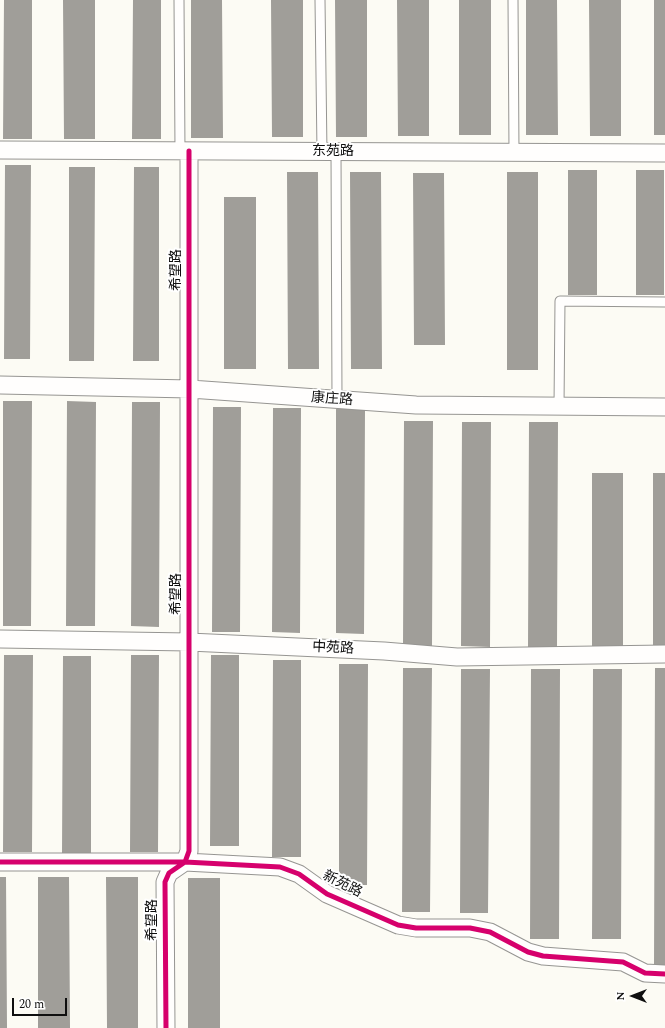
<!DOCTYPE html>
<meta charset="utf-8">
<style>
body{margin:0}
#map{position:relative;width:665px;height:1028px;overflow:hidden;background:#fcfbf4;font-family:Spectral,serif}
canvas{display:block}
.north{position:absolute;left:613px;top:976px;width:40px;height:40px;-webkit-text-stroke:3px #fff;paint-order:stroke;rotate:270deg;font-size:11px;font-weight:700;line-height:16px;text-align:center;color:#0f0f0f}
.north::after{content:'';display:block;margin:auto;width:14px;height:18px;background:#0f0f0f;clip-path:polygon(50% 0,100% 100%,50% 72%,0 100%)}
.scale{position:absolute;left:12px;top:998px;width:55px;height:18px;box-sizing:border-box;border:2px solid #0f0f0f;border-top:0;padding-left:5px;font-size:12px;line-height:14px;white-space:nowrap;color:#0f0f0f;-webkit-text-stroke:3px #fff;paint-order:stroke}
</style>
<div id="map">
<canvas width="665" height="1028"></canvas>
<div class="north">N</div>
<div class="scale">20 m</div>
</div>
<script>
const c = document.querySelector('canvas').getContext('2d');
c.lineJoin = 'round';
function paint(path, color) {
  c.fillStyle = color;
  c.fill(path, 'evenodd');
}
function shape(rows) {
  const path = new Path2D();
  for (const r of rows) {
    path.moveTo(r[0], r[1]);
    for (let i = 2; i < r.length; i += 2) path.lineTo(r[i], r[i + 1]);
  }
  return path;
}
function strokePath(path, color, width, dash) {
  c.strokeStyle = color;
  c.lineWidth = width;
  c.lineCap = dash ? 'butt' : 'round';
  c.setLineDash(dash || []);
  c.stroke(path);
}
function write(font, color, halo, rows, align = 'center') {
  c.font = font + ' Spectral,"Noto Sans SC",serif';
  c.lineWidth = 4;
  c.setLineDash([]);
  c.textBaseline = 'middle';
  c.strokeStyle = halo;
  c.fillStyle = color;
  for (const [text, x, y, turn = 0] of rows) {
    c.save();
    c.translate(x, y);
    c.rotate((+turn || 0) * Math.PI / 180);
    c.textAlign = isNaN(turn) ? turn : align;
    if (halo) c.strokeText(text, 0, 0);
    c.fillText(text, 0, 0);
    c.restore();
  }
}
paint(shape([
 [4,0,32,0,32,139,3,139],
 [63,0,95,0,95,139,64,139],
 [133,0,161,0,161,139,132,139],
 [191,0,222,0,223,138,191,138],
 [271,0,303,0,303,137,272,137],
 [335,0,367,0,367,137,336,137],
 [397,0,429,0,429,136,398,136],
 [459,0,491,0,491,135,459,135],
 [526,0,557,0,558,135,526,135],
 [589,0,621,0,621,136,590,136],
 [654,0,665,0,665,135,654,135],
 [5,165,31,165,30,359,4,359],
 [69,167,95,167,94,361,69,361],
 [134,167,159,167,159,361,133,361],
 [568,170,597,170,597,295,568,295],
 [636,170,664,170,664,295,636,295],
 [287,172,318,172,319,369,288,369],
 [350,172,381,172,382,369,351,369],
 [507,172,538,172,538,370,507,370],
 [413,173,444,173,445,345,414,345],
 [224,197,256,197,256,369,224,369],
 [3,401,32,401,31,626,3,626],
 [67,401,96,402,95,626,66,626],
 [132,402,160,402,159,627,131,626],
 [213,407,241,407,240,632,212,632],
 [273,408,301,408,300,633,272,632],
 [336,409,365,409,364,634,336,633],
 [404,421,433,421,432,646,403,646],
 [462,422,491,422,490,647,461,646],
 [529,422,558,422,557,647,528,647],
 [592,473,623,473,623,646,592,646],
 [653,473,665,473,665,645,653,645],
 [4,655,33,655,32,852,3,852],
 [131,655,159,655,158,852,130,852],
 [211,655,239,655,239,846,210,846],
 [63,656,91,656,91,853,62,853],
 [273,660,301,660,301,857,272,857],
 [339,664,368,664,367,885,339,885],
 [403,668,432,668,430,912,402,912],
 [655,668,665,668,665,965,654,965],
 [461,669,490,669,488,913,460,913],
 [531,669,560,669,559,939,530,939],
 [593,669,622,669,621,939,592,939],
 [0,877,6,877,7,1028,0,1028],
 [38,877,69,877,70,1028,38,1028],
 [106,877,138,877,138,1028,107,1028],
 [188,878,220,878,220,1028,188,1028]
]), '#a09e99');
const lane = shape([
 [179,0,180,151],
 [320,0,322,152],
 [513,0,514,152],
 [336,152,337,400],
 [559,406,560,301,665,302]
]);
const street = shape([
 [0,150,665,153],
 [0,385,190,389,416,405,665,407],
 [0,639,189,642,384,651,457,657,665,654],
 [0,862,185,862,280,867,299,874,327,894,398,925,416,928,470,928,490,932,528,952,543,956,623,962,645,973,665,974],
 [166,1028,165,882,169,873,185,862,189,851,189,151]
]);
strokePath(lane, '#969592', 11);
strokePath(street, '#969592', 19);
strokePath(lane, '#fffefd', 9);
strokePath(street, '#fffefd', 17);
strokePath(shape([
 [0,862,185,862,280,867,299,874,327,894,398,925,416,928,470,928,490,932,528,952,543,956,623,962,645,973,665,974],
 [166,1028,165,882,169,873,185,862,189,851,189,151]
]), '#d6006c', 5);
write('14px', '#0f0f0f', '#fff', [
 ["东苑路",333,152],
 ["希望路",177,270,-90],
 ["康庄路",332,400,4],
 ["希望路",177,594,-90],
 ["中苑路",333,649,3],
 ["新苑路",342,885,27],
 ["希望路",153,920,-90]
]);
</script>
